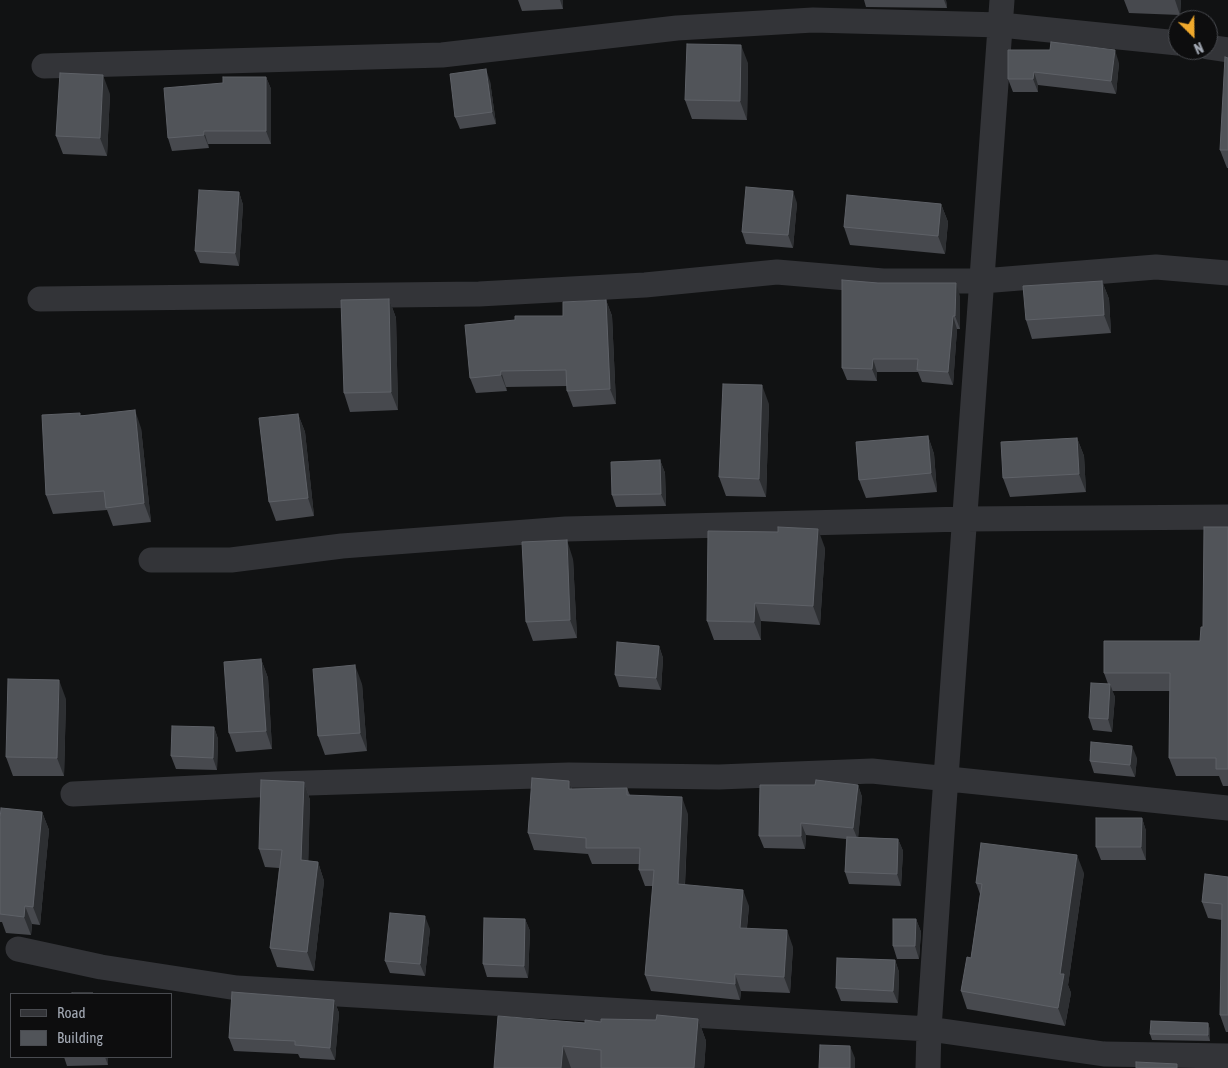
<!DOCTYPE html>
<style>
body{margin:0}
#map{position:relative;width:1228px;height:1068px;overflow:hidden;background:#111213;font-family:"Asap Condensed",sans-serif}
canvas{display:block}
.legend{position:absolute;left:10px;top:993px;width:162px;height:65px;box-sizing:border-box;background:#0d0d0e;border:1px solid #494b50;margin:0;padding:6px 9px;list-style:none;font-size:15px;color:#a3a9b4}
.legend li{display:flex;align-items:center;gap:10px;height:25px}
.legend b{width:25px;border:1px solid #494b50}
.north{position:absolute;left:1168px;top:10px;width:50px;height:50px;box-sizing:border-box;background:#0d0d0e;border:1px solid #494b50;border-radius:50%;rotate:157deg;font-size:14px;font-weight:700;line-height:20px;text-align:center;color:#a3a9b4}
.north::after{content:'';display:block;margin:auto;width:18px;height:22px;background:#f0a92c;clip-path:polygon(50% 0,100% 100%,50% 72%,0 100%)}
</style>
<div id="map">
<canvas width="1228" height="1068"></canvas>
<ul class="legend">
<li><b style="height:6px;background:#333438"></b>Road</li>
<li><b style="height:14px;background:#515459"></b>Building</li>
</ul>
<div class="north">N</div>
</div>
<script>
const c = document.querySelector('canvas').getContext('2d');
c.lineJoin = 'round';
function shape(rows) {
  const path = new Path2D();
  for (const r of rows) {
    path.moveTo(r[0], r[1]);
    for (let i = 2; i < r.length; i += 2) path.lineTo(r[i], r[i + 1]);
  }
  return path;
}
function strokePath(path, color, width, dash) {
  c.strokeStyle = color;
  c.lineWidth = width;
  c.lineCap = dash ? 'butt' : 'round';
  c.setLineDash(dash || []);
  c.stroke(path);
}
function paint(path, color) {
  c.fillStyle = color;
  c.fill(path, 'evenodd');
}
strokePath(shape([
 [1208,47,1228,50],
 [44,66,442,55,677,28,813,20,1001,25,1178,43],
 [40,299,479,294,645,285,777,272,883,281,982,281,1156,267,1228,273],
 [151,560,231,560,342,546,566,529,965,519,1228,517],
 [73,794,276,784,569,775,719,777,872,771,1228,808],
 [18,949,101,967,237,988,929,1029,1104,1054,1228,1056],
 [928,1068,929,1029,943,819,1002,0]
]), '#333438', 25);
paint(shape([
 [518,0,563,0,563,9,522,11],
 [864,0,946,0,947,8,866,7],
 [1124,0,1181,0,1180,15,1129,13],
 [1008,50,1119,63,1116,94,1038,85,1038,92,1013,92,1008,79],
 [748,63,747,120,692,119,685,100],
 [266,77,271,89,271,144,208,144,209,148,172,151,168,138,223,83],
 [490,81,496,124,460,129,455,117],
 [110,94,107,156,63,154,56,136],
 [1220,150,1228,150,1228,168,1227,168],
 [239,192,243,205,239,266,200,263,195,251],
 [797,203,793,248,746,244,742,232],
 [941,204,948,222,945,254,850,245,844,227],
 [1102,281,1109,299,1111,333,1032,339,1026,320],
 [960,296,960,329,957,329,953,385,922,382,918,372,877,372,877,381,847,380,842,368],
 [389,299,396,318,398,410,350,412,344,393],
 [606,300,612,316,616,404,573,407,567,391,567,386,506,387,507,391,476,393,470,378,563,316],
 [769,404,766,497,726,496,719,477],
 [298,414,305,432,314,516,276,521,269,502],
 [81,415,141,428,151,522,113,526,107,510,53,514,46,495],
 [928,436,934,454,937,492,866,498,859,480],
 [1077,438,1084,456,1086,492,1010,497,1003,478],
 [660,460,665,473,666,506,616,507,612,495],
 [1228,527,1228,786,1223,786,1219,776,1176,776,1169,758,1170,691,1112,691,1115,697,1112,732,1093,730,1089,718,1108,684,1104,673,1200,641,1203,627],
 [825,548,820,625,761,621,761,640,714,640,707,621],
 [573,559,577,638,533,641,526,622],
 [659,646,663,658,661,690,619,687,615,675],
 [261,659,268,678,272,749,236,752,229,733],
 [362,684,367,751,325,755,318,736],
 [66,699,64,776,13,776,6,757],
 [214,727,218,739,217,770,176,769,171,756],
 [1137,758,1135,777,1094,773,1090,761],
 [569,781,572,789,627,788,630,795,688,814,685,885,749,906,747,928,793,947,790,993,741,991,740,1000,651,991,645,975,653,886,645,886,639,870,640,864,592,864,588,854,534,850,528,833],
 [304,782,310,800,308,861,318,862,324,881,314,971,277,967,270,948,279,868,265,867,259,849],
 [858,785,862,797,858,837,898,839,903,851,901,886,849,884,845,872,846,839,806,835,805,849,764,848,759,836],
 [42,812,49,830,40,925,32,924,31,935,6,933,2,922,0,922,0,819],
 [1142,818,1146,831,1146,860,1101,860,1096,847],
 [1084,873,1068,985,1071,993,1065,1026,967,1009,961,991,971,958,980,894,976,883],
 [1228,877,1228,1032,1226,1032,1220,1015,1222,920,1208,918,1202,902],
 [525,919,530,931,528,978,487,977,483,964],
 [916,919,921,932,919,959,897,959,893,946],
 [430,929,425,976,390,973,385,961],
 [895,960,899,972,898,1003,841,1001,836,988],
 [334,1000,339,1013,335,1060,300,1058,298,1054,234,1051,229,1038],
 [698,1019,706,1041,704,1068,494,1068,585,1023,656,1020],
 [1208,1023,1210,1030,1210,1041,1152,1040,1150,1034],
 [64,1057,108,1057,108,1065,67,1066]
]), '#47494e');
paint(shape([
 [560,0,563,0,563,9],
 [944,0,946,0,947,8],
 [1175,0,1181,0,1180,15],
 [741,45,748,63,747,120,740,101],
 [1115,50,1119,63,1116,94,1111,81],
 [486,69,490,81,496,124,492,112],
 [1034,72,1038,85,1038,92,1033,79],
 [103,75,110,94,107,156,100,138],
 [266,77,271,89,271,144,266,131],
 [204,131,208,144,209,148,204,135],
 [793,191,797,203,793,248,788,235],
 [239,192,243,205,239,266,235,253],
 [941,204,948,222,945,254,938,236],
 [1102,281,1109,299,1111,333,1104,315],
 [956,283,960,296,960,329,955,316],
 [389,299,396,318,398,410,391,392],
 [606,300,612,316,616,404,610,389],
 [953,316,957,329,953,385,948,372],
 [873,359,877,372,877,381,872,369],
 [501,371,506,387,507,391,501,375],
 [762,385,769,404,766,497,759,479],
 [135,410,141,428,151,522,144,503],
 [298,414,305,432,314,516,308,498],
 [928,436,934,454,937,492,931,473],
 [1077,438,1084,456,1086,492,1079,474],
 [660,460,665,473,666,506,661,494],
 [818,529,825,548,820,625,813,606],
 [567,540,573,559,577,638,570,620],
 [755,603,761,621,761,640,754,622],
 [659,646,663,658,661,690,656,678],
 [261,659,268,678,272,749,266,731],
 [355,665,362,684,367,751,360,733],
 [59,680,66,699,64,776,57,758],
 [1110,684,1115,697,1112,732,1108,719],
 [214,727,218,739,217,770,213,758],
 [1132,746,1137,758,1135,777,1130,765],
 [569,781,575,797,569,789],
 [304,782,310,800,308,879,301,860],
 [858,785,862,797,858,840,853,828],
 [682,797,688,814,684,900,678,884],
 [42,812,49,830,40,925,33,907],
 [1142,818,1146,831,1146,860,1141,847],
 [801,823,806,835,805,849,801,836],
 [898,839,903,851,901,886,897,874],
 [1077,855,1084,873,1068,985,1071,993,1065,1026,1058,1008,1060,974],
 [318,862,324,881,314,971,307,952],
 [743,890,749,906,745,944,740,928],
 [25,906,32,924,31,935,24,917],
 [425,916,430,929,425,976,420,964],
 [525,919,530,931,528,978,524,966],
 [916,919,921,932,919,959,915,946],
 [787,930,793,947,790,993,784,977],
 [895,960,899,972,898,1003,893,991],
 [735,974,741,991,740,1000,735,984],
 [334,1000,339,1013,335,1060,330,1048],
 [698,1019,706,1041,704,1068,694,1068],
 [1208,1023,1210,1030,1210,1041,1208,1035],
 [563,1046,571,1068,561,1068],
 [850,1046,855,1058,855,1068,850,1068],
 [105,1057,108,1057,108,1065]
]), '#2d2f32');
const building = shape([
 [1051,42,1115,50,1111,81,1034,72,1033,79,1008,79,1008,50,1050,50,1051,42],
 [687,44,741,45,740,101,685,100,687,44],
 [1225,57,1228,58,1228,150,1220,150,1225,57],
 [486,69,492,112,455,117,450,74,486,69],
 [60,73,103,75,100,138,56,136,60,73],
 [223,77,266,77,266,131,204,131,204,135,168,138,164,88,223,83,223,77],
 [746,187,793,191,788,235,742,232,746,187],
 [199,190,239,192,235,253,195,251,199,190],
 [847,195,941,204,938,236,844,227,847,195],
 [842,280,878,283,956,283,955,316,953,316,948,372,917,370,918,359,873,359,872,369,842,368,842,280],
 [1102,281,1104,315,1026,320,1023,286,1102,281],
 [389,299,391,392,344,393,341,300,389,299],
 [606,300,610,389,567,391,566,370,501,371,501,375,470,378,465,325,515,320,515,316,563,316,563,302,606,300],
 [723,384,762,385,759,479,719,477,723,384],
 [135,410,144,503,106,508,104,491,46,495,42,415,80,413,80,416,135,410],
 [298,414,308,498,269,502,259,418,298,414],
 [928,436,931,473,859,480,856,442,928,436],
 [1077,438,1079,474,1003,478,1001,442,1077,438],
 [660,460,661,494,612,495,611,462,660,460],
 [778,527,818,529,813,606,755,603,754,622,707,621,708,531,778,532,778,527],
 [1204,527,1228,527,1228,769,1216,769,1216,758,1169,758,1170,673,1104,673,1104,641,1200,641,1201,627,1203,627,1204,527],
 [567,540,570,620,526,622,522,542,567,540],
 [617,642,659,646,656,678,615,675,617,642],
 [261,659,266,731,229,733,224,662,261,659],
 [355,665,360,733,318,736,313,669,355,665],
 [8,679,59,680,57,758,6,757,8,679],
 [1091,683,1110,684,1108,719,1089,718,1091,683],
 [172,726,214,727,213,758,171,756,172,726],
 [1091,742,1132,746,1130,765,1090,761,1091,742],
 [532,778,569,781,569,789,627,788,627,795,682,797,678,884,743,890,740,928,787,930,784,977,735,974,735,984,645,975,654,870,639,870,640,848,586,848,586,838,528,833,532,778],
 [261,780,304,782,301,860,318,862,307,952,270,948,282,850,259,849,261,780],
 [816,780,858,785,853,828,801,823,801,836,759,836,760,785,815,785,816,780],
 [1,808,42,812,33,907,25,906,24,917,0,914,0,819,1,808],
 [1096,818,1142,818,1141,847,1096,847,1096,818],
 [847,837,898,839,897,874,845,872,847,837],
 [981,843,1077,855,1060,974,1064,974,1058,1008,961,991,967,957,971,958,982,884,976,883,981,843],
 [1205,874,1228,877,1228,1015,1220,1015,1222,904,1202,902,1205,874],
 [390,913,425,916,420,964,385,961,390,913],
 [484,918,525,919,524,966,483,964,484,918],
 [893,919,916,919,915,946,893,946,893,919],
 [837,958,895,960,893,991,836,988,837,958],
 [232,992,334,1000,330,1048,295,1045,295,1041,229,1038,232,992],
 [72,993,93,993,93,994,72,994,72,993],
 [657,1015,698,1019,694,1068,601,1068,601,1050,563,1046,561,1068,494,1068,498,1016,585,1023,585,1020,601,1022,601,1019,656,1020,657,1015],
 [1151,1021,1208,1023,1208,1035,1150,1034,1151,1021],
 [820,1045,850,1046,850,1068,819,1068,820,1045],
 [1136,1062,1177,1064,1177,1068,1136,1068,1136,1062]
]);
paint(building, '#515459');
strokePath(building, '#5e6167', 1);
</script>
